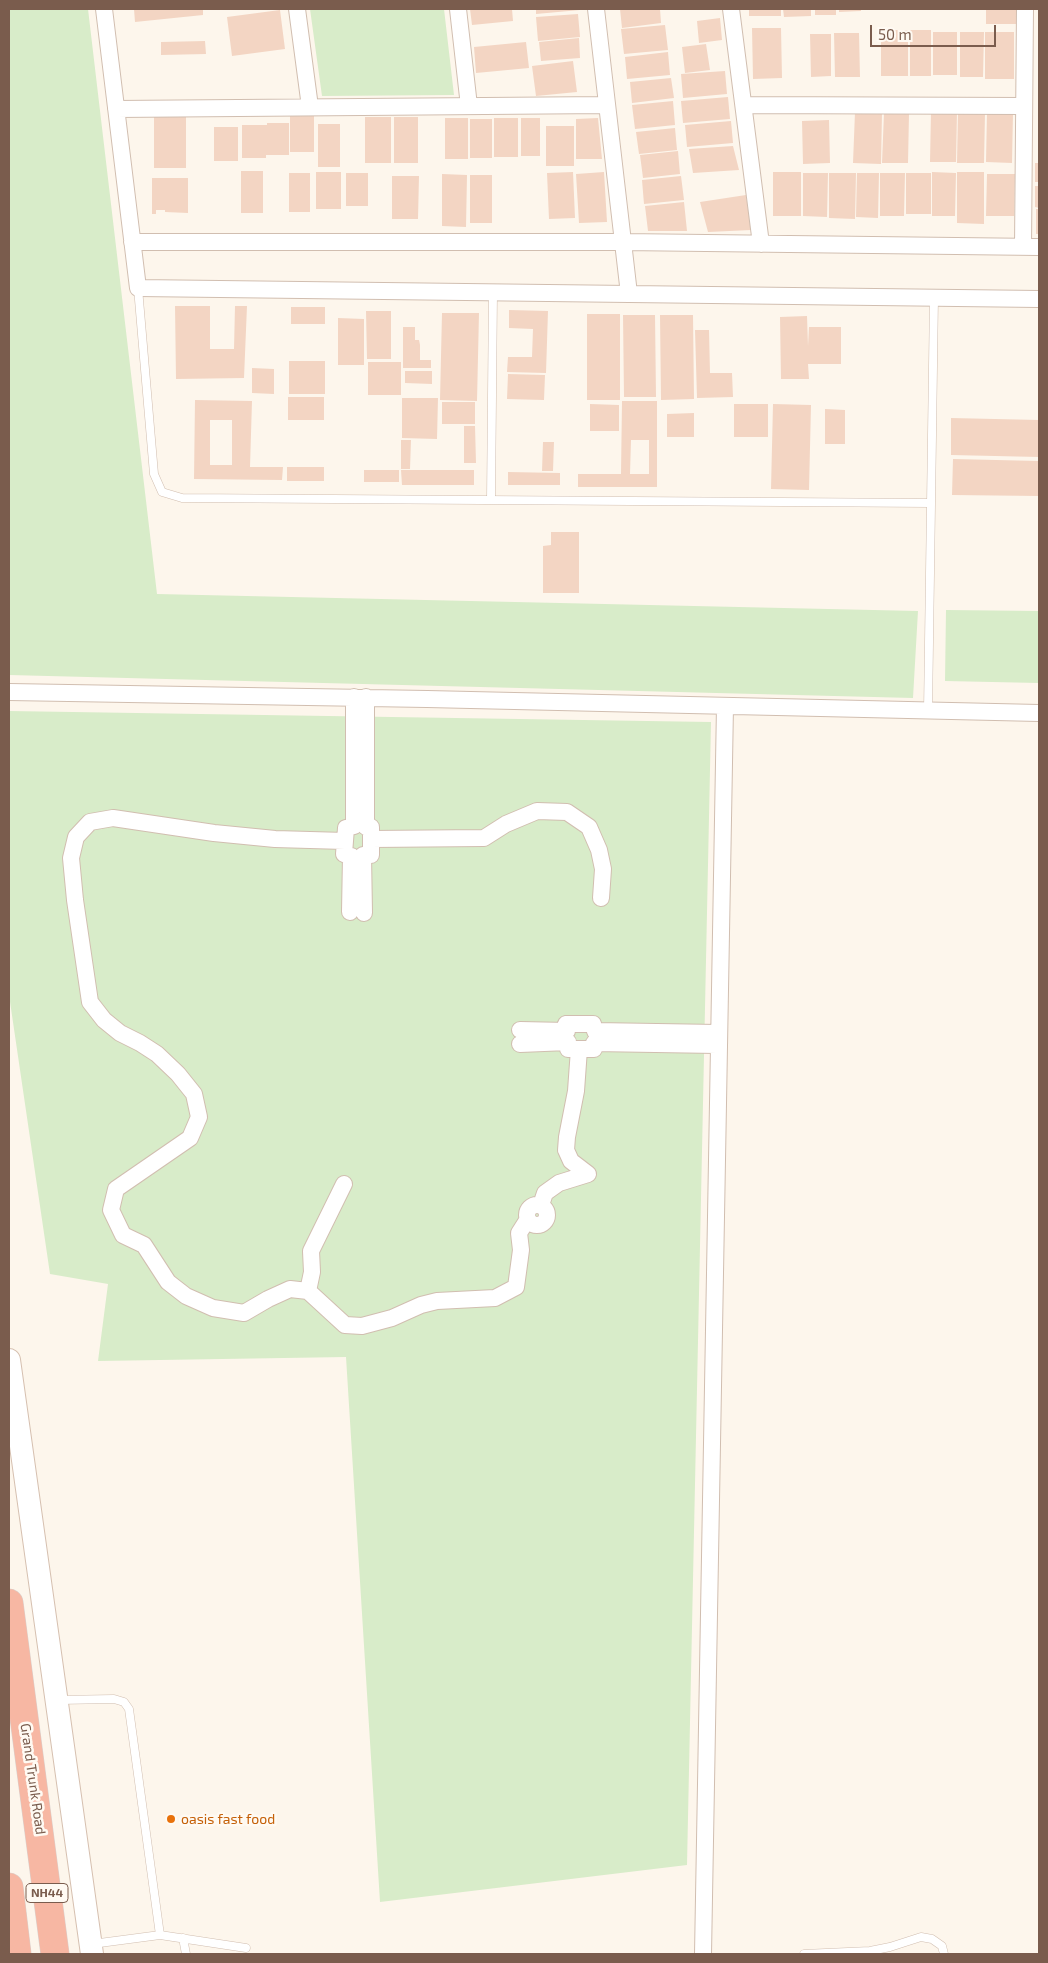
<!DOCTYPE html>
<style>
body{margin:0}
#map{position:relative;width:1048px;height:1963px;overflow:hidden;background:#fdf6ec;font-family:"Exo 2",sans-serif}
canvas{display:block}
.frame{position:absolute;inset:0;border:10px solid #7a5c4d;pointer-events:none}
.scale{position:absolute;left:870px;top:25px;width:126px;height:22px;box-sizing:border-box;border:2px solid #7a5c4d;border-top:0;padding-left:6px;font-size:15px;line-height:18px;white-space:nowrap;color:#7a5c4d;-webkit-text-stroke:4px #fffaf3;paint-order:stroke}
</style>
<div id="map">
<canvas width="1048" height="1963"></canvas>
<div class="frame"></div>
<div class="scale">50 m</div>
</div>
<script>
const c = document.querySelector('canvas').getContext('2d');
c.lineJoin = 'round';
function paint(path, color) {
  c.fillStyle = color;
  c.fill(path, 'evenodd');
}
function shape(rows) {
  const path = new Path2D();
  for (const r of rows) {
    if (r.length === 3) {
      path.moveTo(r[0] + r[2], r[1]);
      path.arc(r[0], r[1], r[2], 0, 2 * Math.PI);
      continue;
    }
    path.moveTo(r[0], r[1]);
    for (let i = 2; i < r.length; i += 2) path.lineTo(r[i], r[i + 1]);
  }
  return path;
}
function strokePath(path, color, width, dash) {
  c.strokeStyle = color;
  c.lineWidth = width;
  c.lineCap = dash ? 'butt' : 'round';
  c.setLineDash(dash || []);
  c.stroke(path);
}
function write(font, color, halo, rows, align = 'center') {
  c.font = font + ' "Exo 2",sans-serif';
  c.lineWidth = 5;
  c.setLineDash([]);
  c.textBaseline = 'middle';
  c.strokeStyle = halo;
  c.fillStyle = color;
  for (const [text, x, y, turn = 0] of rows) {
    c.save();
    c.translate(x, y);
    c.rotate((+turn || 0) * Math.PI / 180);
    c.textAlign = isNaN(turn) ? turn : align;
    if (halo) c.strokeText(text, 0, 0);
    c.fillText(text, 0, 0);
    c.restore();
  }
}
paint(shape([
 [9,9,88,9,157,594,918,611,913,698,9,675],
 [310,9,444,9,454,95,322,96],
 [946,610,1039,611,1039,683,945,681],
 [9,711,711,722,687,1865,380,1902,346,1357,98,1361,108,1284,50,1274,9,995]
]), '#d8ecc9');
paint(shape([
 [134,9,203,9,203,15,135,22],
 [470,9,512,9,513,21,472,25],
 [536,9,580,9,580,10,536,14],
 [620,9,660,9,661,23,622,28],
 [749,9,781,9,781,16,749,16],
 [783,9,811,9,811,16,784,17],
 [815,9,836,9,836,15,815,15],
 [839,9,861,9,861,11,839,12],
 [986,9,1016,9,1016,24,986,24],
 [280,10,285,49,232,56,227,17],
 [578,14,580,37,538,41,536,17],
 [720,18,722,40,699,43,697,21],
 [665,25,668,50,624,54,621,29],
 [752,28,781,28,782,78,753,79],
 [881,30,908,30,908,76,881,76],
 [910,30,931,30,931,76,910,76],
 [933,32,957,32,957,75,933,75],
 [960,32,984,32,983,77,960,77],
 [985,32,1014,32,1014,79,985,79],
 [834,33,859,33,860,77,835,77],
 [810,34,831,34,831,76,811,77],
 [579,38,580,58,541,61,539,42],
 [205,41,206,54,161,55,161,42],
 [526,42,529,68,476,73,474,47],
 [706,44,710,70,685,73,682,47],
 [668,52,670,75,627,79,625,57],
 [573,61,577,92,536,96,532,66],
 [725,71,727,94,683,98,681,74],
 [671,78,674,98,632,103,630,82],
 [728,97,730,119,683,123,681,101],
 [673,101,675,125,635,129,632,105],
 [855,112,882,112,881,164,853,163],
 [931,112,957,112,956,162,930,162],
 [958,112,985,113,984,163,957,163],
 [987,112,1013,113,1012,163,986,162],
 [884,113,909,114,908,163,882,163],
 [290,115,314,115,314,152,290,152],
 [154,116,186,116,186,168,154,168],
 [365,117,391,117,391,163,365,163],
 [394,117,418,117,418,163,394,163],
 [445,118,468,118,468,159,445,159],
 [494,118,518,118,518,157,494,157],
 [521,118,540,118,540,156,521,156],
 [598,118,602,159,576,159,576,119],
 [470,119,492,119,492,158,470,158],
 [829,120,830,163,803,164,802,121],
 [731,121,733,143,687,147,685,125],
 [267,123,289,123,289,155,266,155,266,158,242,158,242,125,267,125],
 [318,124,340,124,340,167,318,167],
 [546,126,574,126,574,166,546,166],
 [214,127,238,127,238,161,214,161],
 [675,128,677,150,639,154,636,132],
 [733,146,739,170,693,173,689,149],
 [678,151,680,174,643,178,640,155],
 [1035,163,1039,163,1039,182,1035,182],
 [241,171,263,171,263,213,241,213],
 [316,172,341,172,341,209,316,209],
 [573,172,575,218,549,219,547,173],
 [604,172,607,222,579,223,576,174],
 [773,172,801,172,801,216,773,216],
 [932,172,956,173,955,216,932,216],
 [957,172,984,172,984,224,957,223],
 [289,173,310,173,310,212,289,212],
 [346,173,368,173,368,206,346,206],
 [803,173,828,173,827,217,803,216],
 [829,173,856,173,855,219,829,218],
 [857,173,879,173,878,218,856,217],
 [880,173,905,173,904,216,880,216],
 [906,173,931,173,931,214,906,214],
 [442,174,467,175,466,227,442,226],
 [987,174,1015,174,1014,216,986,216],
 [470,175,492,175,492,223,470,223],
 [392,176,419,176,418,219,392,219],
 [681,176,684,200,644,204,642,180],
 [152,178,188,178,188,213,165,212,165,210,156,210,156,214,152,214],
 [1035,186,1039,186,1039,208,1035,207],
 [746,195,751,230,708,232,700,202],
 [684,202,687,231,648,231,645,206],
 [1036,209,1039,209,1039,234,1036,234],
 [175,306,210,306,210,349,234,349,235,306,247,306,244,378,176,379],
 [291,307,325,307,325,324,291,324],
 [509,310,548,311,546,373,507,372,508,357,532,357,533,329,509,328],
 [366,311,391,311,391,359,367,359],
 [442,313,479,313,477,401,440,400],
 [587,314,620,314,620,400,587,400],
 [623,315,655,315,656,397,624,397],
 [660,315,693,315,694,399,661,400],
 [807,316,808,346,809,327,841,327,841,364,808,364,809,379,781,379,780,317],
 [338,318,364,319,364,365,338,365],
 [403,327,415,327,415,340,419,340,420,345,420,360,431,360,431,368,403,368],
 [695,330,709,330,710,373,732,373,733,397,697,398],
 [289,361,325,361,325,394,289,394],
 [368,362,401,362,401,395,368,395],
 [252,368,274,369,274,394,252,393],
 [405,371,432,371,432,384,405,383],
 [508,374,545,375,544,400,507,399],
 [288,397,324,397,324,420,288,420],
 [402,398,438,398,437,439,402,438],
 [195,400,252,401,250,467,283,467,282,480,194,479],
 [210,420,232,420,232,465,210,465],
 [622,401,657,401,657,487,578,487,578,474,621,474],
 [631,440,649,440,649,474,630,474],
 [442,402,475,402,475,424,442,424],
 [590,404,619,405,619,431,590,431],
 [734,404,768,404,768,437,734,437],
 [773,404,811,405,809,490,771,489],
 [825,409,845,410,845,444,825,444],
 [694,413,694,437,667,437,667,414],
 [951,418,1039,420,1039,457,951,455],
 [464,426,475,426,476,463,464,463],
 [401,440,411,440,410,469,401,469],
 [543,442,554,442,553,471,542,471],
 [953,459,1039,461,1039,496,952,495],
 [287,467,324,467,324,481,287,481],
 [364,470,399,470,399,482,364,482],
 [401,470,474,470,474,485,402,485],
 [508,472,560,473,560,485,508,485],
 [551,532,579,532,579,593,543,593,543,546,551,545]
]), '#f3d5c3');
const lane = shape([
 [138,288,154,474,162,492,182,498,931,503],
 [491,500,493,292],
 [928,711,934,297],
 [58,1700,114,1699,124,1702,129,1709,160,1935],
 [183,1938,186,1954],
 [92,1944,160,1935,246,1948],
 [804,1954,870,1951,890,1947,921,1937,932,1939,942,1946,944,1954]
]);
const street = shape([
 [104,9,138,288,1039,299],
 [297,9,310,107],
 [458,9,469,106],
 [596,9,629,294],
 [731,9,761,244],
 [744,105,1024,106],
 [116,109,607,105],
 [132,242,623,242,1039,247],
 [1023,247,1025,9],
 [9,692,427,699,1039,713],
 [371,839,484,838,506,824,537,811,567,812,589,827,599,850,603,869,601,898],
 [350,912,351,856,344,854,346,828,354,826,354,697],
 [364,913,363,855,371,855,371,827,366,827,366,697],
 [520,1030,567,1031,566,1024,593,1024,595,1031,718,1033],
 [520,1044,568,1042,568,1049,594,1049,594,1043,717,1045],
 [344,1184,311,1251,312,1272,308,1291,290,1289,268,1299,244,1313,213,1308,186,1296,168,1282,144,1245,123,1235,111,1210,116,1189,190,1138,199,1117,194,1094,178,1074,157,1054,140,1043,120,1033,104,1020,90,1002,75,900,71,858,76,837,90,822,113,818,214,833,275,839,345,841],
 [537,1215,10],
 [541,1205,545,1193,559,1183,588,1174,571,1161,566,1150,567,1137,576,1091,579,1049],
 [308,1291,345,1325,362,1326,392,1318,421,1305,437,1301,495,1298,516,1287,521,1250,519,1233,526,1222,530,1222],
 [703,1954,725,706]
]);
const secondary = shape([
 [9,1360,92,1954]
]);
const highway = shape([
 [9,1603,55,1954],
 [9,1887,17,1954]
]);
strokePath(lane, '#d1beb0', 9);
strokePath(street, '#d1beb0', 18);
strokePath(secondary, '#d6c0b0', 24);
strokePath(highway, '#dad1cd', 29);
strokePath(lane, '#fff', 8);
strokePath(street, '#fff', 16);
strokePath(secondary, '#fff', 22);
strokePath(highway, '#f7b7a3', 28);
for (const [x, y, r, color] of [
 [171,1819,5,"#e8710a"]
]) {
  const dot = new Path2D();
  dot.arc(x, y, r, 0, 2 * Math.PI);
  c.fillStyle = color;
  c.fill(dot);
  strokePath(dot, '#fffaf3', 2);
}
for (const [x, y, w] of [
 [47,1893,42]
]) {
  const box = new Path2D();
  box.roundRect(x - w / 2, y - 9.5, w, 19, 4);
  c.fillStyle = '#fffaf3';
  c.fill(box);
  strokePath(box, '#7a5c4d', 1);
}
write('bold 12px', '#7a5c4d', null, [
 ["NH44",47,1893]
]);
write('14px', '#7a5c4d', '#fffaf3', [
 ["Grand Trunk Road",33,1779,82]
]);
write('14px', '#c56008', '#fffaf3', [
 ["oasis fast food",181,1819]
], 'left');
</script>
